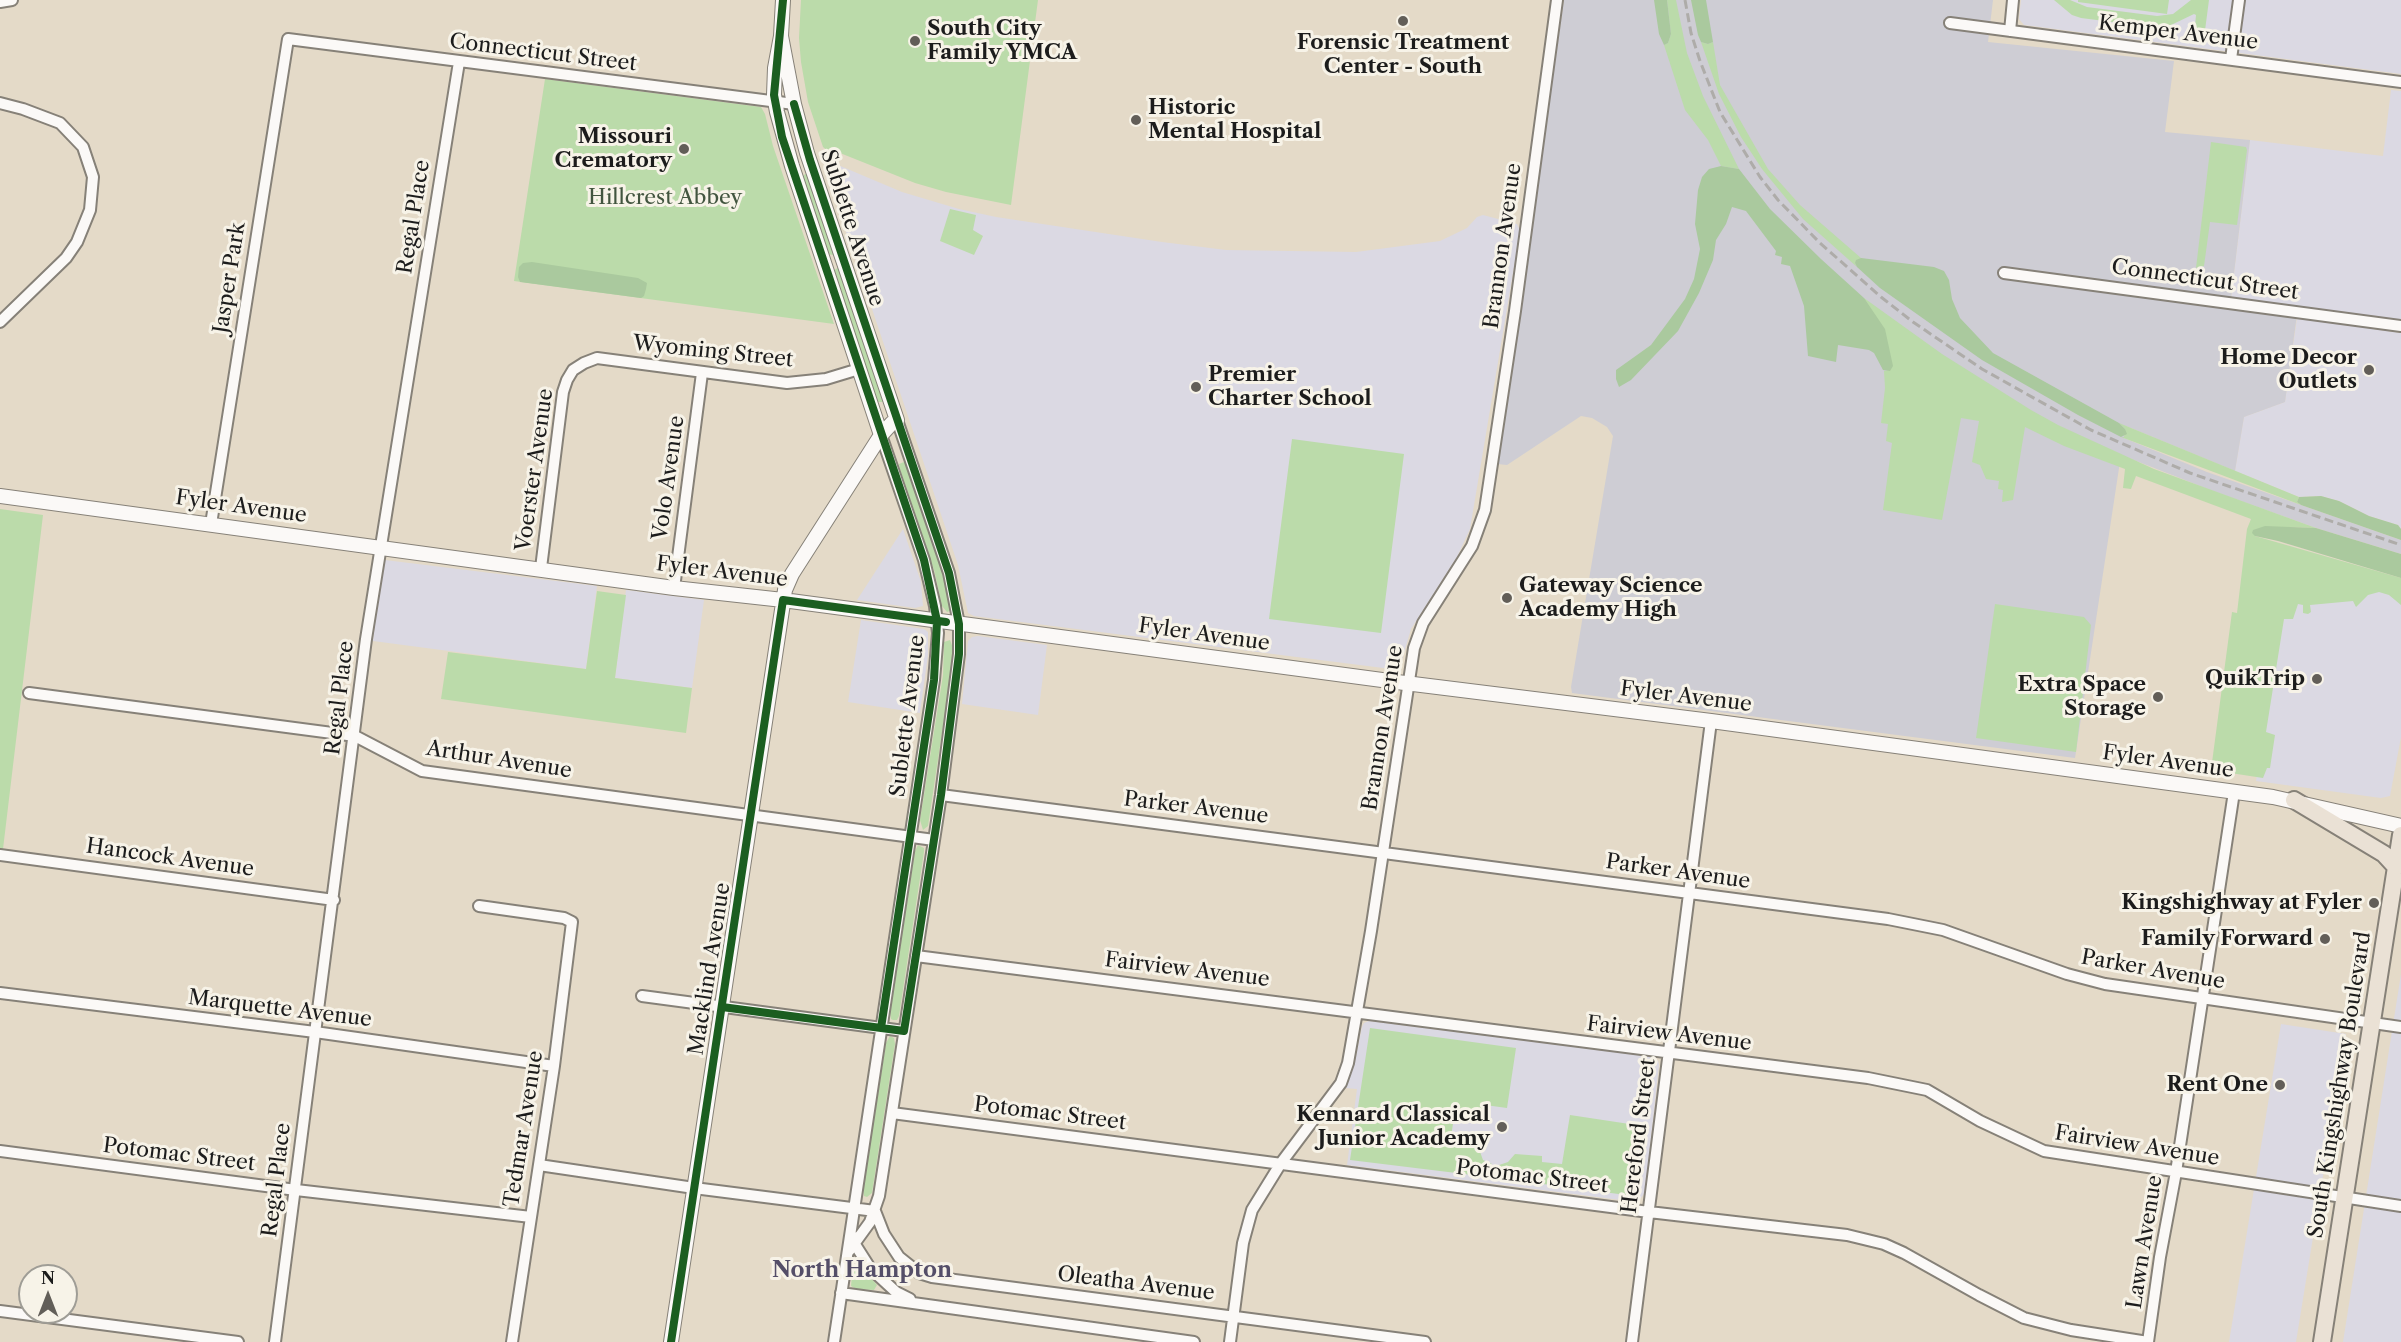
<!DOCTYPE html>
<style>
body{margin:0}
#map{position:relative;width:2401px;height:1342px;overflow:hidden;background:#e4dac8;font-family:"Libre Caslon Text",serif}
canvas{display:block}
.north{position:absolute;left:18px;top:1264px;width:60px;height:60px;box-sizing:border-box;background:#f7f3e8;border:2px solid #9f9d96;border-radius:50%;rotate:0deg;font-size:16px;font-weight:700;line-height:24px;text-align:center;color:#1c1c1c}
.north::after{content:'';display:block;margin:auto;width:21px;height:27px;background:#625e58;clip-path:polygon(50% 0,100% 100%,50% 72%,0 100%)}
</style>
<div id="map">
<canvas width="2401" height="1342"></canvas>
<div class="north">N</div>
</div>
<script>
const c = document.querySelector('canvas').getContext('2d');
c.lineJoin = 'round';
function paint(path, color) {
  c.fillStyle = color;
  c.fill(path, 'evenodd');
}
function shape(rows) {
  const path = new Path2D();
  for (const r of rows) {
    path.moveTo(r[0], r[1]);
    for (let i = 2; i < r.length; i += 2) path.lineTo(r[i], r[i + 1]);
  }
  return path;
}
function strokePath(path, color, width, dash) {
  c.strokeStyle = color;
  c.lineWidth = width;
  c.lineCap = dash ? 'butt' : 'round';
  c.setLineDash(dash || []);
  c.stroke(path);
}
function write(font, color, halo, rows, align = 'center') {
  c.font = font + ' "Libre Caslon Text",serif';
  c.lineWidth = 6;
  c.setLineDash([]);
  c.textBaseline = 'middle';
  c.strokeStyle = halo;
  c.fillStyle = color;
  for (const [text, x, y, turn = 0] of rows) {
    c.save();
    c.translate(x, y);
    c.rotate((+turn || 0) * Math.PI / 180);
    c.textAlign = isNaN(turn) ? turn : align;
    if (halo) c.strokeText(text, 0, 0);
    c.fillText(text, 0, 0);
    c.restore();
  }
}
paint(shape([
 [2021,0,2401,0,2401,74,2024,25,2019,19],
 [2391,90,2401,91,2401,321,2231,299,2250,140,2383,156],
 [838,165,902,192,959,209,996,217,1162,242,1226,250,1356,252,1440,241,1467,228,1477,217,1483,215,1517,224,1520,231,1470,529,1457,557,1411,629,1399,670,974,616,968,613,958,565,826,172,829,167],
 [2297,318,2401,333,2401,529,2398,525,2369,516,2339,501,2321,496,2299,497,2235,471,2244,417,2285,402],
 [903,529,921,582,923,606,915,608,857,600],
 [385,560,597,586,586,669,373,641,382,563],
 [2288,577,2401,595,2401,737,2390,796,2381,798,2256,781],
 [626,590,704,600,692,688,615,678],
 [861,620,924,629,928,632,928,655,920,713,848,702],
 [978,636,1047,645,1038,715,962,704,968,641,972,637],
 [2401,974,2401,1342,2343,1342],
 [1369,1021,1653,1057,1658,1061,1659,1065,1645,1192,1641,1198,1636,1202,1347,1165,1357,1089,1345,1088,1355,1061,1362,1027,1364,1023],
 [2281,1024,2346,1034,2296,1342,2229,1342]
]), '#dbd9e3');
paint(shape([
 [1564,0,1993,0,1988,42,2174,61,2165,132,2250,140,2231,298,2298,307,2285,402,2244,417,2235,471,2126,426,2124,438,2207,472,2401,540,2401,554,2316,528,2213,491,2121,455,2075,758,1572,693,1571,687,1613,436,1607,427,1592,418,1581,416,1507,465,1497,464]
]), '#cecdd4');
paint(shape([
 [801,0,1038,0,1011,205,946,192,915,183,840,153,829,152,823,147,808,102,801,62,799,38],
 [1667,0,1676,0,1687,53,1703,96,1739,169,1721,166,1708,140,1685,110,1664,45,1668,43,1671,34],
 [2054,0,2070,0,2087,7,2157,16,2173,14,2191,0,2209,0,2204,38,2194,36,2196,15,2194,14,2169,26,2152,27,2081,18,2072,15],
 [2078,0,2169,0,2167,14,2078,2],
 [1701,42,1708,44,1713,42,1720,85,1768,169,1800,205,1861,258,1855,263,1857,267,1803,219,1762,169,1741,137,1719,94],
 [545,79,761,107,765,114,773,146,834,324,514,281],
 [2211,142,2246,147,2247,150,2237,225,2210,222,2204,266,2196,268],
 [805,174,809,175,834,252,833,255,827,254,801,179],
 [950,209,976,215,973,230,983,236,974,255,940,241],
 [839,267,884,400,883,402,878,402,876,399,833,271],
 [1864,298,1942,354,2031,410,2058,425,2154,469,2316,528,2284,527,2255,536,2401,578,2401,605,2389,595,2379,592,2368,595,2356,607,2353,601,2310,605,2311,612,2308,614,2303,613,2303,605,2298,604,2293,619,2284,619,2266,732,2275,735,2270,768,2267,768,2263,778,2211,770,2232,612,2237,613,2247,529,2251,519,2136,476,2131,489,2123,488,2125,469,2064,446,2025,427,2013,500,2002,502,2003,490,1998,489,1999,481,1986,479,1980,465,1972,462,1979,421,1961,418,1942,520,1883,510,1892,443,1886,441,1888,424,1881,423,1885,388,1884,371,1890,370],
 [2119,423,2299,497,2297,502,2301,505,2121,437,2124,437,2125,429],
 [1292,439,1404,454,1381,633,1269,619],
 [904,462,907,463,947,582,951,607,950,611,947,612,942,606,934,570,900,469,899,464],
 [0,509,43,515,3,849,0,848],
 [597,591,626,595,615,678,692,688,686,733,441,699,448,652,586,669],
 [1995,604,2084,617,2091,625,2076,752,1976,738],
 [950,640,953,648,949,686,928,826,923,830,920,820,943,675,944,642],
 [918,845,924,848,924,852,899,1016,897,1020,893,1020,891,1019,890,1012,915,851],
 [1370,1028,1516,1048,1507,1108,1485,1105,1484,1113,1455,1110,1450,1144,1479,1149,1483,1160,1492,1164,1489,1177,1350,1160],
 [890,1036,894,1038,895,1044,872,1193,867,1197,864,1196,863,1189,886,1043],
 [1570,1115,1636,1125,1626,1195,1498,1178,1499,1165,1508,1162,1515,1154,1542,1156,1542,1162,1562,1164],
 [858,1263,877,1285,874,1290,856,1289,851,1286,853,1266]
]), '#bbdbaa');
paint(shape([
 [1654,0,1667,0,1671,34,1668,43,1664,45,1659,34],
 [1691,0,1706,0,1713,42,1708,44,1701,42,1698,35],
 [1721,166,1739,169,1770,209,1821,259,1864,298,1885,329,1893,366,1890,371,1883,370,1874,353,1869,350,1838,345,1836,362,1808,356,1804,306,1790,266,1781,264,1782,257,1775,255,1776,251,1746,211,1732,207,1726,224,1716,240,1713,260,1699,293,1678,331,1631,380,1619,387,1616,379,1616,370,1651,345,1685,299,1694,279,1700,249,1695,224,1698,190,1702,177,1709,169],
 [1861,258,1934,267,1944,271,1949,280,1952,299,1960,318,1993,353,2119,423,2125,429,2127,434,2121,437,2078,415,1982,360,1880,288,1857,267,1855,263,1856,260],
 [532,262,638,278,647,283,646,289,644,296,641,298,520,282,518,277,519,267,523,263],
 [2321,496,2339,501,2369,516,2398,525,2401,529,2401,540,2301,505,2297,502,2299,497],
 [2265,526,2316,528,2401,554,2401,578,2278,541,2255,536,2252,533,2253,530]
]), '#aac99e');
const minor = shape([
 [0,2,12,0],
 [1950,23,2401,82],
 [2010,31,2013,0],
 [2231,59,2239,0],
 [0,103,23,109,60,123,83,147,93,177,90,210,77,242,66,258,0,322],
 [2004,273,2401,326],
 [211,524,288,39,794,104],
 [541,568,563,392,567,380,573,370,584,363,597,358,787,383,826,379,859,369],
 [674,588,702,373],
 [29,693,355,736,422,771,934,840],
 [941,795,1888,919,1943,930,2067,974,2105,984,2401,1027],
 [0,855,334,900],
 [479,906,564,918,572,922,554,1066,512,1342],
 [916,956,1868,1078,1927,1090,1980,1121,2044,1151,2401,1206],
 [0,993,315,1032,554,1066],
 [642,996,904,1031],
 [892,1113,1649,1212,1847,1235,1884,1244,1904,1253,1979,1295,2024,1318,2071,1330,2148,1342],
 [0,1151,296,1190,531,1217],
 [539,1165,694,1188,875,1211,884,1234,899,1257,919,1273,932,1277,1425,1342],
 [854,1237,856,1246,870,1268,896,1292,910,1299],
 [849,1251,870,1222,879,1196,941,795,959,654,959,624,949,573,897,420],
 [841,1293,1194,1342],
 [0,1311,238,1342],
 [275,1342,366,639,459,62],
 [834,1342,934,680,938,633,935,606,924,560,881,435],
 [1230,1342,1243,1243,1252,1210,1281,1163,1341,1083,1348,1063,1371,931,1414,648,1423,623,1472,546,1485,510,1515,311,1557,0],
 [1632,1342,1711,721],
 [2148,1342,2160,1257,2176,1172,2234,792]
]);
const tertiary = shape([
 [783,0,781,36,775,68,774,95,777,112,792,166,881,435],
 [0,496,674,588,783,600,1397,682,1711,721,2273,797,2401,826],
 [671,1342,785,590,792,574,881,435,892,423,897,420,807,153,794,104,781,36]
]);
const primary = shape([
 [2294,800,2384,854,2396,867],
 [2322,1342,2401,835]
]);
strokePath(minor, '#868178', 14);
strokePath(tertiary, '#868178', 16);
strokePath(primary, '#868178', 20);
strokePath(minor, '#fbf9f7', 10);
strokePath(tertiary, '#fbf9f7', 14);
strokePath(primary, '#eae1d5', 16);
strokePath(shape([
 [1685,0,1691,33,1700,61,1720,112,1760,177,1778,200,1820,243,1881,297,1913,322,1982,369,2091,430,2190,473,2401,545]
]), '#aeaca9', 3, [9, 4.5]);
strokePath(shape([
 [783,0,774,95,782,137,924,560,937,621,934,680,881,1028],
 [722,1007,904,1031,941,795,959,654,959,624,949,573,810,160,794,104],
 [671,1342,783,600,946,622]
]), '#1b5e20', 8);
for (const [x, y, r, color] of [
 [1403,21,6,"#625e58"],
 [915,41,6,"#625e58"],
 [1136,120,6,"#625e58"],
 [684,149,6,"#625e58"],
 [2369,370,6,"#625e58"],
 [1196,387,6,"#625e58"],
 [1507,598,6,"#625e58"],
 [2317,679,6,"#625e58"],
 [2158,697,6,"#625e58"],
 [2374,903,6,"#625e58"],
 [2325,939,6,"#625e58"],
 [2280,1085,6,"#625e58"],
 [1502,1127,6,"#625e58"]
]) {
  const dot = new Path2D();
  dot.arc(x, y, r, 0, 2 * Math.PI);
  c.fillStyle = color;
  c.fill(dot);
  strokePath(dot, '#f7f3e8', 2);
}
write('bold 21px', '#1c1c1c', '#f7f3e8', [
 ["South City",927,29,"left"],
 ["Family YMCA",927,53,"left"],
 ["Forensic Treatment",1403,43,"center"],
 ["Center - South",1403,67,"center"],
 ["Historic",1148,108,"left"],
 ["Mental Hospital",1148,132,"left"],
 ["Missouri",672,137],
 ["Crematory",672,161],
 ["Home Decor",2357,358],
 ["Outlets",2357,382],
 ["Premier",1208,375,"left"],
 ["Charter School",1208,399,"left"],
 ["Gateway Science",1519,586,"left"],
 ["Academy High",1519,610,"left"],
 ["QuikTrip",2305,679],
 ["Extra Space",2146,685],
 ["Storage",2146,709],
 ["Kingshighway at Fyler",2362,903],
 ["Family Forward",2313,939],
 ["Rent One",2268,1085],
 ["Kennard Classical",1490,1115],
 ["Junior Academy",1490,1139]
], 'right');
write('21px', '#1c1c1c', '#f7f3e8', [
 ["Kemper Avenue",2178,33,7],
 ["Connecticut Street",543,53,7],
 ["Regal Place",414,217,-81],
 ["Sublette Avenue",852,228,72],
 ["Brannon Avenue",1503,246,-82],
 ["Jasper Park",230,278,-81],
 ["Connecticut Street",2205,280,8],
 ["Wyoming Street",713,352,6],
 ["Voerster Avenue",535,470,-82],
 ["Volo Avenue",669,478,-82],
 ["Fyler Avenue",241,507,8],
 ["Fyler Avenue",722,572,7],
 ["Fyler Avenue",1204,635,8],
 ["Fyler Avenue",1686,697,7],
 ["Regal Place",340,698,-83],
 ["Sublette Avenue",908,716,-83],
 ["Brannon Avenue",1383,728,-81],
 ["Arthur Avenue",499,760,9],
 ["Fyler Avenue",2168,762,8],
 ["Parker Avenue",1196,808,7],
 ["Hancock Avenue",170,858,8],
 ["Parker Avenue",1678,872,8],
 ["Macklind Avenue",710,969,-81],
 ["Fairview Avenue",1187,970,7],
 ["Parker Avenue",2153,970,10],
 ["Marquette Avenue",280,1009,7],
 ["Fairview Avenue",1669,1034,7],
 ["South Kingshighway Boulevard",2340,1085,-81],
 ["Potomac Street",1050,1114,7],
 ["Tedmar Avenue",524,1129,-81],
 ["Hereford Street",1639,1136,-83],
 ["Fairview Avenue",2137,1146,9],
 ["Potomac Street",179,1155,7],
 ["Potomac Street",1532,1177,7],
 ["Regal Place",277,1180,-83],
 ["Lawn Avenue",2145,1242,-81],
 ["Oleatha Avenue",1136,1284,7]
]);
write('21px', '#42553f', '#f7f3e8', [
 ["Hillcrest Abbey",665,198]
]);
write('bold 22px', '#544e68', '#f7f3e8', [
 ["North Hampton",862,1271]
]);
</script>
